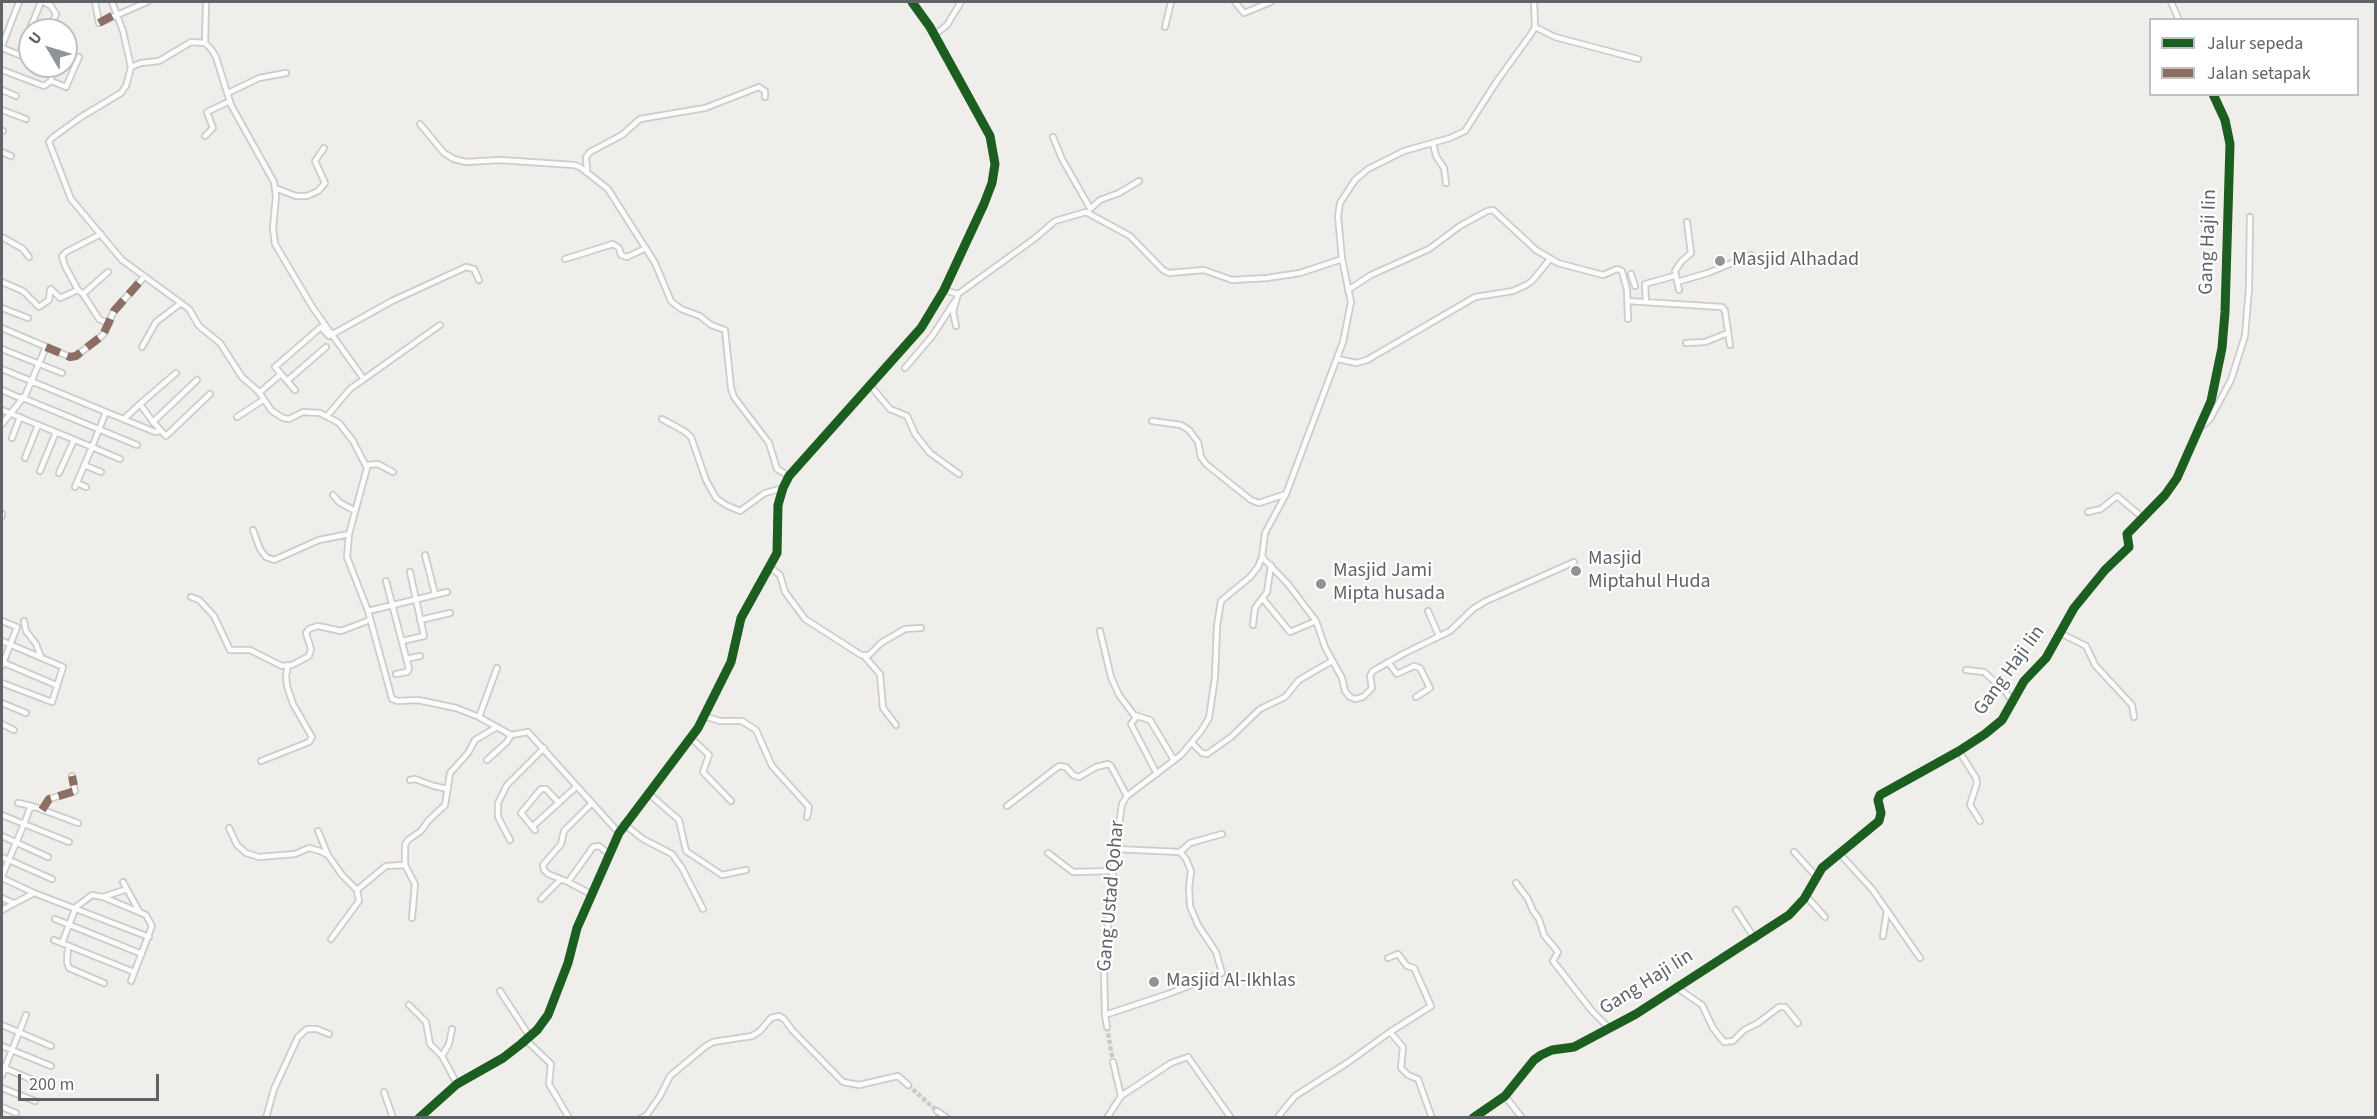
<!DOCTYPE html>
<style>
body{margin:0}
#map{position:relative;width:2377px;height:1119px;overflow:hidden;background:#efeeea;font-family:"Source Sans 3",sans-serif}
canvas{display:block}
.frame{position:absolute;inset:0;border:3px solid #5f6368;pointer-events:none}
.legend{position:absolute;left:2149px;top:18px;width:210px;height:78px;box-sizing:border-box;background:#fff;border:2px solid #bfc1c3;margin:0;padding:8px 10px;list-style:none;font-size:18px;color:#5f6368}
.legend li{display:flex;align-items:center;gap:12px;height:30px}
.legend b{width:30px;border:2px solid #bfc1c3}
.north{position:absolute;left:18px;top:18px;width:60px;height:60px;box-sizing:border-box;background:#fff;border:2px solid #bfc1c3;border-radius:50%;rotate:308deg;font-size:16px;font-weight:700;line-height:24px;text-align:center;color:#5f6368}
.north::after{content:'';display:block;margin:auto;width:21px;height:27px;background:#919496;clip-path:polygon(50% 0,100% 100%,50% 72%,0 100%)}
.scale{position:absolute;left:18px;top:1074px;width:141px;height:27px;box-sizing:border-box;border:3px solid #5f6368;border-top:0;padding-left:8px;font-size:18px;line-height:21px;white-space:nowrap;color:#5f6368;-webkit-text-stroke:4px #fff;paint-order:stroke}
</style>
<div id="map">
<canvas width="2377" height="1119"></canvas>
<div class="frame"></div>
<ul class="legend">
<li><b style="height:8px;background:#1b5e20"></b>Jalur sepeda</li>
<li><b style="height:8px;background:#8d6e63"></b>Jalan setapak</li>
</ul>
<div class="north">U</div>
<div class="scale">200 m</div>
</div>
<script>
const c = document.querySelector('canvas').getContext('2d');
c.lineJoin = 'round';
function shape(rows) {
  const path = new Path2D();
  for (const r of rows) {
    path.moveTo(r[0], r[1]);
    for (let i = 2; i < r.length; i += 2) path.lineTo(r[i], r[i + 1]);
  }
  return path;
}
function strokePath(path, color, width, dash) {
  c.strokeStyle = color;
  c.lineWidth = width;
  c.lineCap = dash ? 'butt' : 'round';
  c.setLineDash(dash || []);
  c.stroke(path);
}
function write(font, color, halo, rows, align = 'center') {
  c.font = font + ' "Source Sans 3",sans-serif';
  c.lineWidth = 4.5;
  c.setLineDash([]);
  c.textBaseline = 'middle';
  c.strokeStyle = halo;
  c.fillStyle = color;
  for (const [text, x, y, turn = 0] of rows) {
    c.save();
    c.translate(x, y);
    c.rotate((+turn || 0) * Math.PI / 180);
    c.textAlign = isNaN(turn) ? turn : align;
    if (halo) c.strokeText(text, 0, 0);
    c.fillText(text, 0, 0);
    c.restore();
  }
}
strokePath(shape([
 [1107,1027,1113,1062],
 [908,1085,937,1111]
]), '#cbcbca', 4.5, [4.5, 2]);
const minor = shape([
 [44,2,51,6,56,14,50,30],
 [95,2,99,23,147,2],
 [112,2,123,31,131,67,126,86,121,93,81,117,52,138,49,142,71,199,122,260,189,309,199,326,220,343,242,377,258,391,272,411,283,418,289,419,303,412,320,413,339,423,353,441,367,468,349,534,347,557,368,611,392,699,398,701,418,700,456,708,479,717,511,735,528,732,619,833],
 [1235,2,1244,13,1271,2],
 [2171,2,2179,20],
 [1165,27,1171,2],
 [1535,27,1555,37,1638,59],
 [934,35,947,25,961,2],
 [66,41,67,38],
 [205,43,206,2],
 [2,46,19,2],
 [2,48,30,59],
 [19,55,41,2],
 [53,66,51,81,66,87,79,57],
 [131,67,141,63,159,61,191,42,205,43,211,49,216,57,231,105,274,182,276,196,273,228,275,244,313,308,363,378],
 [2,70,44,86,51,81],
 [2,90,16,96],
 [228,93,259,78,286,73],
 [2,110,26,119],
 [420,124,444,153,454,159,466,162,500,160,574,165,580,167,608,189,655,263,671,301,681,309,700,316,711,325,725,330,731,388,734,397,769,443,777,469,789,476],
 [2,131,3,131],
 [205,136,213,128,207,112,230,101],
 [1053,137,1062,159,1090,208],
 [1433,143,1436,156,1444,168,1446,183],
 [2,152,11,156],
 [587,170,586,157,590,152,622,135,640,119,705,108,759,87,765,91,765,97],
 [275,188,296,196,307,196,318,191,325,183,315,161,324,148],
 [1090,209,1100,200,1119,193,1139,181],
 [2,237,23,249,29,257],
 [565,259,613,244,619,248,621,255,627,257,646,248],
 [1631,274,1635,286],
 [2,282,23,291,39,307,49,300,50,290],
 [1677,282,1708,273,1751,255],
 [50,290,51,289,60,298,78,290,83,294,99,319,109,324],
 [78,290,65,266,62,256,66,252,101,234],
 [944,290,958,294,1034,239,1055,221,1086,212,1130,236,1163,270,1169,273,1204,270,1232,280,1267,278,1300,273,1342,259],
 [1348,290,1371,275,1429,249,1460,226,1487,211,1493,210,1536,250,1558,263,1603,275,1617,269,1622,271,1627,290,1628,319],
 [1679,290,1675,271,1681,262,1691,253,1687,222],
 [83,294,108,272],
 [1628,301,1722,307,1725,311,1730,345],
 [1646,302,1645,284,1674,276],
 [2,308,28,318],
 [956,326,953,312,958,294],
 [2,328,70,357,76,356,103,335,114,311,144,277],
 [331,335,392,301,466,267,474,269,479,280],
 [1686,343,1705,342,1728,333],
 [142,347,156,322,181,303],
 [2,349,62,373],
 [1338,359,1356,363,1367,360,1475,297,1513,291,1526,285,1532,281,1550,259],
 [905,368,933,335,955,301],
 [2,369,106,412],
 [281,374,295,390],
 [197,380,153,422,166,436,210,394],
 [287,381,326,347],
 [870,385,890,409,907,416,915,434,930,453,959,474],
 [2,390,20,398,25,396,46,347],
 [259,393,281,374,275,367,321,327,329,336],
 [140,404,176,373],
 [2,410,92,447,106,412,155,432,161,431],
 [327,416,350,389,440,325],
 [237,417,263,400],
 [124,419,140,404,153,422],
 [662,419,684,431,691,437,706,480,716,498,726,505,740,511,765,493,783,488],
 [1152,421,1181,425,1189,430,1198,442,1201,457,1206,464,1251,500,1259,503,1286,494],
 [2,424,23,398,137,445],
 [2201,427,2210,419,2231,380,2245,336,2249,288,2250,217],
 [12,438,20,417],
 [25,458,38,425],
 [84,465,101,472],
 [367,465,378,464,393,472],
 [40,471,56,432],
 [59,473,74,440],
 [77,483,86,487],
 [75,487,92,447,120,459],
 [333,495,339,502,355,511],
 [2088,512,2101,509,2117,496,2142,517],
 [2,514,2,516],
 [253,530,260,549,266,557,274,560,319,540,349,534],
 [425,555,435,594],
 [1262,557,1288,584,1316,621,1325,647,1342,678,1345,691,1350,697,1355,699,1363,697,1372,688,1370,676,1373,671,1403,654,1450,631,1473,609,1486,601,1574,562],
 [771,568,780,575,785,592,805,619,861,655,869,655,881,643,905,629,921,628],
 [386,581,409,669,407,672,396,674],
 [191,597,199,600,214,616,230,650,250,650,282,666,292,665,309,656,311,649,306,633,309,629,318,626,341,631,370,620],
 [1263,599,1290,632,1316,621],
 [368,611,447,592],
 [1428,611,1439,636],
 [420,620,450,613],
 [2,621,17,627,2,666],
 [24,621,26,631,36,644,41,657],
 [1253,625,1255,608,1267,592,1271,565],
 [1100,631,1111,677,1119,695,1134,715,1150,720,1174,760],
 [2060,633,2086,646,2095,665,2132,705,2134,717],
 [2,641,63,667,52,702,2,683],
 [402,641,424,636,410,572],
 [864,656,880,674,883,708,896,725],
 [406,659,420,656],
 [2,662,56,685],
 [1388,662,1397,674,1414,666,1420,668,1430,688,1416,697],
 [1966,670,1984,672,2004,690,2013,702],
 [2,703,26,713],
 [704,716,720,721,742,721,756,730,772,766,809,807,807,817],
 [1137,716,1131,724,1157,774],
 [479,717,497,668],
 [2,724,14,730],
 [691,738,709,755,703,772,731,801],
 [1192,743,1202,753,1207,754,1231,737,1260,709,1285,697,1299,680,1332,661],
 [1959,751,1976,778,1977,783,1970,805,1980,821],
 [487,760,507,742,511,735],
 [261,761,309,742,312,737,293,704,287,686,286,676,288,665],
 [410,780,415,779,434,786,448,789],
 [648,793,679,820,686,851,722,875,746,870],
 [18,803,32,806],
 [1007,806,1059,766,1066,767,1073,775,1079,777,1096,767,1108,764,1111,766,1127,796],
 [42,810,49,799,75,791,72,776],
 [2,815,24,824,2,876],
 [624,824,643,839,672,854,682,868,703,909],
 [532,827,576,787],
 [229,828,237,845,246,853,259,857,295,854,309,848,320,851,328,855],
 [535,830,521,813,541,789,546,789,559,803],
 [318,831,328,855,342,875,357,890,386,866,405,865],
 [2,836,48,857],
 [510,840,498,817,498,803,507,785,544,748],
 [69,842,24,824,30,808,35,807,78,823],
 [1115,849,1180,852,1190,843,1222,834],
 [1794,852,1816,876],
 [1048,853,1073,872,1113,871],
 [1840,854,1872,889,1920,958],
 [2,857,52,879],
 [2,878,34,893],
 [123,882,139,911],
 [568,882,548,874,544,870,543,865,561,844,564,831,591,804],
 [1516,883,1528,899,1533,911,1539,919,1544,935,1558,952,1553,961,1592,1011,1609,1028],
 [591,894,568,882,593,847,599,846,609,854],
 [1806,896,1825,917],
 [103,897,127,889],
 [2,898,13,903],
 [541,899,560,880],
 [2,910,34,893,149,937],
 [1736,910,1755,939],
 [412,918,415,884,405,865,405,845,408,840,421,831,428,821,445,805,450,773,468,753,475,740,497,727],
 [55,919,142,954],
 [1883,936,1887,910],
 [331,939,359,901,357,890],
 [54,940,134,972],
 [62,943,76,907,92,895,103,897,146,915,152,926,131,981],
 [68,946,67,962,69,968,104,983],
 [1388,958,1398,954,1407,966,1414,968,1431,1006,1390,1032],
 [1676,987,1702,1005,1713,1028,1724,1042,1733,1041,1744,1030,1758,1023,1779,1007,1785,1007,1798,1023],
 [500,991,530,1037],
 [409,1005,426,1022,430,1044,442,1056],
 [1105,1015,1168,994,1222,973,1216,952,1198,925,1190,906,1189,888,1191,871,1186,859,1180,852],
 [2,1025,51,1046],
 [1107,1027,1105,1015,1104,969,1114,861,1122,804,1127,796,1181,755,1201,731,1209,718,1215,677,1217,626,1221,601,1250,577,1258,567,1262,557,1265,533,1286,494,1343,342,1351,302,1342,259,1338,216,1340,203,1355,180,1368,169,1404,151,1450,138,1465,131,1497,81,1531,34,1535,27,1534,2],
 [452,1029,449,1044,442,1056,457,1084],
 [526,1040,551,1064,549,1084,569,1118],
 [2,1046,51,1066],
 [2,1067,50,1087],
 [2,1075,26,1015],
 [2,1088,35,1101],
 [384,1092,393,1118],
 [1121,1096,1171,1063,1188,1057,1231,1118],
 [1505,1096,1522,1118],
 [2,1107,16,1113],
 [937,1111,947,1118],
 [266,1118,274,1089,298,1037,307,1029,317,1029,329,1034],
 [419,1118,457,1084,503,1058,521,1044,537,1030,548,1015,568,963,577,928,619,833,698,728,731,662,741,618,777,553,778,505,783,488,789,476,921,328,944,290,984,204,992,183,995,164,990,136,930,27,912,2],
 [641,1118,646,1116,660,1096,670,1076,706,1046,713,1042,752,1036,760,1031,771,1018,779,1016,784,1019,792,1030,843,1082,859,1085,898,1076,908,1085],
 [1107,1118,1121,1096,1113,1062],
 [1277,1118,1295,1096,1347,1063,1390,1032,1403,1047,1401,1068,1408,1075,1418,1079,1432,1118],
 [1473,1118,1505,1096,1534,1060,1541,1055,1552,1050,1574,1047,1636,1014,1789,915,1804,899,1822,868,1879,821,1881,813,1878,800,1880,795,1959,751,1985,734,2002,720,2024,681,2046,658,2074,608,2105,570,2129,547,2127,534,2165,495,2177,478,2211,401,2222,348,2225,312,2230,144,2225,120,2213,94]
]);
strokePath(minor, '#cbcccc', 8);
strokePath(minor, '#fdfcfc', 4.5);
strokePath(shape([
 [99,23,117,13],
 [46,347,70,357,76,356,103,335,114,311,144,277],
 [42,810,49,799,75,791,72,776]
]), '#8d6e63', 8, [15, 8]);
strokePath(shape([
 [419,1118,457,1084,503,1058,521,1044,537,1030,548,1015,568,963,577,928,619,833,698,728,731,662,741,618,777,553,778,505,783,488,789,476,921,328,944,290,984,204,992,183,995,164,990,136,930,27,912,2],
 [1473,1118,1505,1096,1534,1060,1541,1055,1552,1050,1574,1047,1636,1014,1789,915,1804,899,1822,868,1879,821,1881,813,1878,800,1880,795,1959,751,1985,734,2002,720,2024,681,2046,658,2074,608,2105,570,2129,547,2127,534,2165,495,2177,478,2211,401,2222,348,2225,312,2230,144,2225,120,2213,94]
]), '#1b5e20', 9);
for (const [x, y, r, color] of [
 [1720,261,6,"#919496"],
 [1576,571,6,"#919496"],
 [1321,584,6,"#919496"],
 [1154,982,6,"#919496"]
]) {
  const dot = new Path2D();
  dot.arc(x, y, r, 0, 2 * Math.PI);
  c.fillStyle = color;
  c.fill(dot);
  strokePath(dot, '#fff', 2);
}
write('20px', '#5f6368', '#fff', [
 ["Gang Haji Iin",2209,242,-88],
 ["Gang Haji Iin",2010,671,-54],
 ["Gang Ustad Qohar",1112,896,-85],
 ["Gang Haji Iin",1647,983,-32]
]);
write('20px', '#5f6368', '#fff', [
 ["Masjid Alhadad",1732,261],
 ["Masjid",1588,560],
 ["Miptahul Huda",1588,583],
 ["Masjid Jami",1333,572],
 ["Mipta husada",1333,595],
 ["Masjid Al-Ikhlas",1166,982]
], 'left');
</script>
